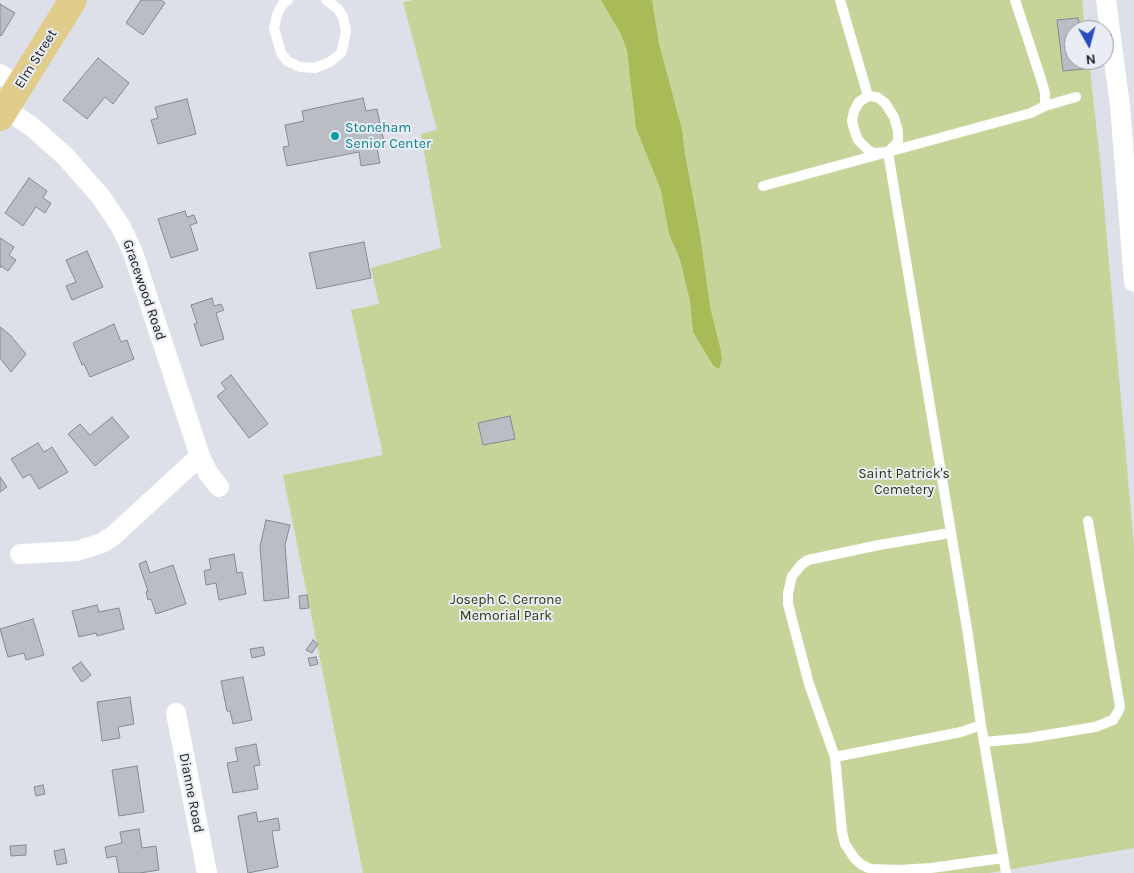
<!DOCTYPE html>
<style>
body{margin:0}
#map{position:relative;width:1134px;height:873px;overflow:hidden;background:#dde0e8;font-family:Karla,sans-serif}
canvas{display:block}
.north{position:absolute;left:1064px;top:20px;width:50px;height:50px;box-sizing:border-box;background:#eaedf5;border:1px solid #96999f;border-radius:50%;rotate:173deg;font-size:14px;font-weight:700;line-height:20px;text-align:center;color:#191b1d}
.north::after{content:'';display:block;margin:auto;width:18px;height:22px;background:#284ebd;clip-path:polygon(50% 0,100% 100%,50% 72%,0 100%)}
</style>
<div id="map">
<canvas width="1134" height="873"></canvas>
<div class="north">N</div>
</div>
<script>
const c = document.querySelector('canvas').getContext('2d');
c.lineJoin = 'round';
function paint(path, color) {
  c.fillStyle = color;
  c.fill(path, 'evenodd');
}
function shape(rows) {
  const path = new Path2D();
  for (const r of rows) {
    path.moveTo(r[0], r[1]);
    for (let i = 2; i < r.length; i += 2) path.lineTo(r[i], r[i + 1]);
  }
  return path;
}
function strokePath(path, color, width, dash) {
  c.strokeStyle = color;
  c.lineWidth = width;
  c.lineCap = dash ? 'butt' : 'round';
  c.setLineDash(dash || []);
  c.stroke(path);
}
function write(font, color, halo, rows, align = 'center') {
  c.font = font + ' Karla,sans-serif';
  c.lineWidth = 4;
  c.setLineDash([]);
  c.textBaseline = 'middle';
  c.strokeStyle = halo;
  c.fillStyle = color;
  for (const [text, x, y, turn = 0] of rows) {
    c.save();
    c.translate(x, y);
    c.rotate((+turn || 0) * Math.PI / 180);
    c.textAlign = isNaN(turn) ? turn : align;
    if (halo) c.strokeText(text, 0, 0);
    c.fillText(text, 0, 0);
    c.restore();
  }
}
paint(shape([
 [414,0,1082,0,1085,30,1074,30,1074,60,1089,60,1100,160,1134,547,1134,848,989,873,363,873,283,475,383,455,351,310,379,304,371,268,441,248,421,134,437,130,403,2]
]), '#c7d499');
paint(shape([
 [601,0,652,0,659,44,682,130,685,155,700,234,710,307,720,347,722,358,719,369,713,365,693,332,690,301,680,259,669,234,661,190,636,128,627,50,621,34]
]), '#a9bb56');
const building = shape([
 [141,0,161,0,165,3,143,35,126,23,141,0],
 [0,4,15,13,1,36,0,35,0,4],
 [1078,18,1080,30,1074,30,1074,60,1083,60,1084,69,1063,71,1057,20,1078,18],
 [98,58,129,83,113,104,105,97,87,119,63,100,98,58],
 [363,98,366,111,377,109,385,147,377,148,380,163,361,166,359,152,287,166,283,147,289,146,285,125,304,121,302,111,363,98],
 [187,99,196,134,158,144,151,120,158,118,155,107,187,99],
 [29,178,47,191,43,198,51,203,45,213,36,207,23,226,5,213,29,178],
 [185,211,187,217,194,215,197,223,190,225,198,250,171,258,158,219,185,211],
 [0,238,14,247,9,255,16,260,8,271,1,266,0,268,0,238],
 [364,242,371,278,317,289,309,253,364,242],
 [87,251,103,287,72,300,66,286,76,282,66,260,87,251],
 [212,298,214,306,221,304,224,310,216,313,224,339,201,346,194,324,197,323,191,305,212,298],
 [114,324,121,342,127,340,134,359,90,377,84,364,82,365,73,343,114,324],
 [0,327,10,335,26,354,11,372,0,358,0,327],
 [231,375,268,424,249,438,217,396,226,389,221,383,231,375],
 [510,416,515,439,483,445,478,423,510,416],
 [112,417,129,437,95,466,68,434,80,424,90,435,112,417],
 [38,443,44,452,52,447,68,472,39,489,30,474,23,478,11,459,38,443],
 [0,477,7,487,0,492,0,477],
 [266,520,290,525,285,545,289,598,264,601,260,546,266,520],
 [234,554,237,573,242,572,246,594,219,600,216,583,206,585,204,571,211,569,209,559,234,554],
 [146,561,150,573,173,565,186,604,156,614,151,599,148,600,146,592,148,591,139,564,146,561],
 [307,595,309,608,300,609,299,596,307,595],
 [97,605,99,612,119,608,124,629,97,636,96,633,79,637,72,611,97,605],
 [33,619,44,655,26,660,24,653,8,657,0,629,33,619],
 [313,640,318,644,312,653,306,650,313,640],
 [263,647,265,655,252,658,250,649,263,647],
 [316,657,318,664,310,666,308,658,316,657],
 [81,662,91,675,82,682,72,668,81,662],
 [243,677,252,720,233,724,230,711,227,711,221,681,243,677],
 [130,697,134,724,118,727,120,738,102,741,97,702,130,697],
 [256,744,260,765,254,766,258,789,233,793,227,763,238,761,235,748,256,744],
 [137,766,144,812,119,816,112,770,137,766],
 [43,785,45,794,36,796,34,787,43,785],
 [256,812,258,822,278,818,280,830,272,831,278,867,248,873,238,816,256,812],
 [139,829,142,848,156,846,159,870,140,873,119,873,116,856,107,858,105,847,122,843,120,832,139,829],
 [26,845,26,855,11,856,10,846,26,845],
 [64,849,67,863,57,865,54,851,64,849]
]);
paint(building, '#b9bdc4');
strokePath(building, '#868a91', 1);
strokePath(shape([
 [288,0,282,5,277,15,274,28,281,53,287,61,300,67,315,68,330,62,341,53,343,46,346,31,343,17,338,9,326,0],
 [840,0,868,96],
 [868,96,877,97,885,103,894,117,898,131,898,142,888,152,874,153,868,150,858,140,854,129,852,121,854,111,859,102,868,96],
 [1045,106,1076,97],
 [888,152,968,635,981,725],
 [763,186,1031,113,1045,106,1045,93,1041,79,1015,0],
 [950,533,879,545,808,560,802,564,792,576,788,593,788,604,809,684,835,757,842,832,845,844,855,859,862,865,871,869,899,870,931,868,1003,858],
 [835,757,961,732,981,725,984,742],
 [1006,873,984,742,1028,738,1095,727,1113,720,1118,712,1120,707,1117,689,1088,521]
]), '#fff', 10);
strokePath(shape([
 [1106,0,1120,106,1134,282],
 [0,74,19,86],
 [5,109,31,126,65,156,101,197,121,227,132,250,200,456,208,473,219,487],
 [20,554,77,551,102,543,113,536,200,456],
 [176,713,207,873]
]), '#fff', 20);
strokePath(shape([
 [0,117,73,0]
]), '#e0cd8b', 28);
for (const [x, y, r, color] of [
 [335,136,5,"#0f9aa8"]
]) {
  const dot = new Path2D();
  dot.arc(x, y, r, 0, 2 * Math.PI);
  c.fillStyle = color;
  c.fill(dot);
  strokePath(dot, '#eaedf5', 2);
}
write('14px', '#191b1d', '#eaedf5', [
 ["Elm Street",36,59,-58],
 ["Gracewood Road",144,290,71],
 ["Dianne Road",191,793,79]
]);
write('14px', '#0d838f', '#eaedf5', [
 ["Stoneham",345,128],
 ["Senior Center",345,144]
], 'left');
write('14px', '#30370c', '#eaedf5', [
 ["Saint Patrick's",904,474],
 ["Cemetery",904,490],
 ["Joseph C. Cerrone",506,600],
 ["Memorial Park",506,616]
]);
</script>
